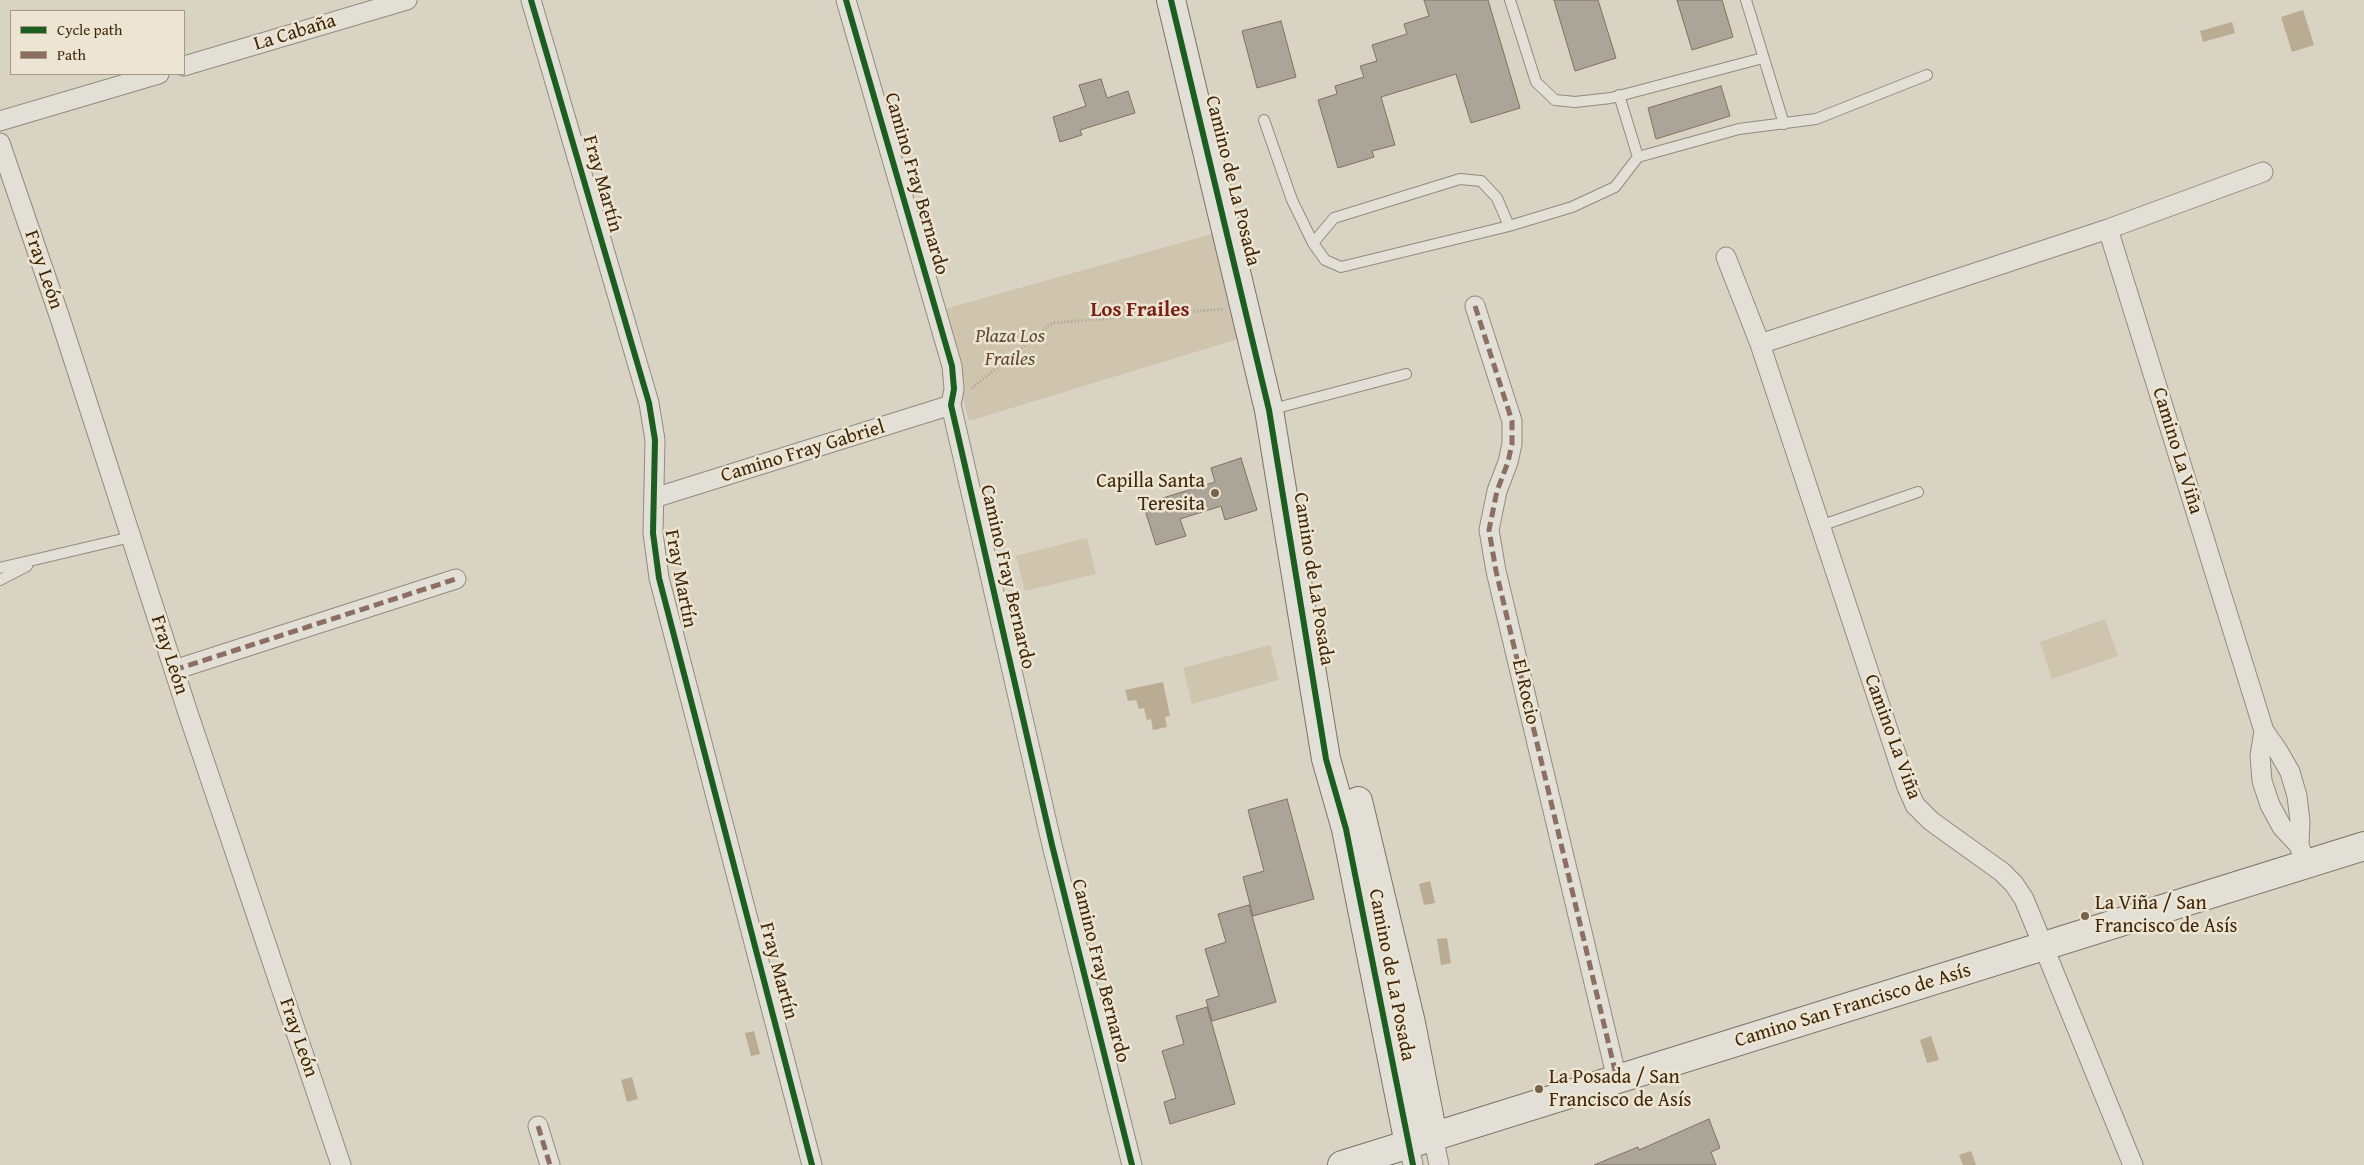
<!DOCTYPE html>
<meta charset="utf-8">
<style>
body{margin:0}
#map{position:relative;width:2364px;height:1165px;overflow:hidden;background:#d9d3c3;font-family:"Gentium Book Plus",serif}
canvas{display:block}
.legend{position:absolute;left:10px;top:10px;width:175px;height:65px;box-sizing:border-box;background:#ece5d3;border:1px solid #a89981;margin:0;padding:6px 9px;list-style:none;font-size:15px;color:#412607}
.legend li{display:flex;align-items:center;gap:10px;height:25px}
.legend b{width:25px;border:1px solid #a89981}
</style>
<div id="map">
<canvas width="2364" height="1165"></canvas>
<ul class="legend">
<li><b style="height:6px;background:#1b5e20"></b>Cycle path</li>
<li><b style="height:6px;background:#8d6e63"></b>Path</li>
</ul>
</div>
<script>
const c = document.querySelector('canvas').getContext('2d');
c.lineJoin = 'round';
function paint(path, color) {
  c.fillStyle = color;
  c.fill(path, 'evenodd');
}
function shape(rows) {
  const path = new Path2D();
  for (const r of rows) {
    path.moveTo(r[0], r[1]);
    for (let i = 2; i < r.length; i += 2) path.lineTo(r[i], r[i + 1]);
  }
  return path;
}
function strokePath(path, color, width, dash) {
  c.strokeStyle = color;
  c.lineWidth = width;
  c.lineCap = dash ? 'butt' : 'round';
  c.setLineDash(dash || []);
  c.stroke(path);
}
function write(font, color, halo, rows, align = 'center') {
  c.font = font + ' "Gentium Book Plus",serif';
  c.lineWidth = 5;
  c.setLineDash([]);
  c.textBaseline = 'middle';
  c.strokeStyle = halo;
  c.fillStyle = color;
  for (const [text, x, y, turn = 0] of rows) {
    c.save();
    c.translate(x, y);
    c.rotate((+turn || 0) * Math.PI / 180);
    c.textAlign = isNaN(turn) ? turn : align;
    if (halo) c.strokeText(text, 0, 0);
    c.fillText(text, 0, 0);
    c.restore();
  }
}
paint(shape([
 [1212,234,1238,339,969,421,941,310],
 [1087,538,1096,574,1025,591,1016,556],
 [2105,619,2118,656,2052,679,2040,642],
 [1270,645,1279,680,1192,704,1183,668]
]), '#cfc5ae');
paint(shape([
 [2303,10,2314,45,2292,52,2281,17],
 [2232,22,2235,33,2203,42,2200,31],
 [1163,682,1170,716,1165,717,1167,727,1153,730,1151,719,1147,720,1144,708,1139,709,1136,700,1128,701,1125,690],
 [1430,881,1435,903,1424,905,1419,884],
 [1447,938,1451,963,1441,965,1437,939],
 [754,1031,760,1054,751,1056,745,1033],
 [1931,1036,1939,1060,1927,1063,1920,1040],
 [632,1077,638,1099,627,1102,621,1080],
 [1971,1151,1976,1165,1963,1165,1959,1155]
]), '#b9ac93');
const building = shape([
 [1424,0,1488,0,1520,108,1471,123,1456,74,1381,97,1395,145,1372,151,1374,157,1338,168,1318,100,1337,94,1335,86,1364,77,1360,66,1377,61,1372,45,1407,34,1404,24,1429,16,1424,0],
 [1554,0,1598,0,1616,58,1575,71,1554,0],
 [1677,0,1722,0,1733,37,1692,50,1677,0],
 [1281,21,1296,77,1257,88,1242,31,1281,21],
 [1101,79,1107,98,1128,91,1135,113,1080,130,1082,135,1060,142,1053,117,1086,106,1079,85,1101,79],
 [1721,86,1730,116,1656,139,1648,108,1721,86],
 [1241,458,1257,510,1225,520,1221,506,1180,519,1186,536,1156,545,1143,504,1215,482,1211,468,1241,458],
 [1287,799,1314,899,1253,916,1243,877,1264,871,1248,810,1287,799],
 [1249,905,1276,1002,1212,1021,1206,1000,1219,996,1205,949,1226,942,1218,914,1249,905],
 [1207,1007,1235,1104,1170,1124,1164,1102,1176,1098,1162,1051,1184,1044,1176,1016,1207,1007],
 [1709,1119,1720,1148,1711,1152,1716,1165,1594,1165,1638,1147,1639,1150,1709,1119]
]);
paint(building, '#aba498');
strokePath(building, '#7b7366', 1);
const lane = shape([
 [1510,0,1536,82,1555,100,1575,102,1611,98,1763,58],
 [1746,0,1784,124],
 [1619,95,1638,157,1739,129,1816,119,1927,75],
 [1264,120,1292,200,1313,243,1325,260,1341,267,1509,226,1572,207,1615,187,1638,157],
 [1313,243,1334,218,1460,179,1481,181,1497,198,1509,226],
 [1269,410,1406,374],
 [1820,526,1918,492],
 [0,568,131,537],
 [0,580,27,566]
]);
const street = shape([
 [531,0,649,403,655,440,653,533,659,578,812,1165],
 [846,0,952,366,954,389,951,405,1052,845,1132,1165],
 [184,66,407,0],
 [0,121,159,74],
 [0,143,60,318,188,713,341,1165],
 [2108,229,2264,731,2278,751,2290,772,2297,796,2300,821,2299,845,2306,865],
 [1726,257,1760,344,1907,787,1915,805,1931,821,2002,872,2014,884,2024,899,2133,1165],
 [1475,306,1512,421,1512,444,1508,462,1497,491,1489,530,1496,571,1617,1079],
 [1760,344,2108,229,2263,172],
 [654,498,951,405],
 [174,670,456,579],
 [2264,731,2260,756,2262,781,2270,805,2282,827,2299,845],
 [538,1126,550,1165],
 [1433,1136,1439,1165],
 [1409,1144,1413,1165]
]);
const secondary = shape([
 [1171,0,1269,410,1326,759,1346,829,1409,1144],
 [1358,801,1411,1023,1433,1136],
 [1342,1165,2364,846]
]);
strokePath(lane, '#928b7e', 12);
strokePath(street, '#928b7e', 21);
strokePath(secondary, '#7b7366', 30);
strokePath(shape([
 [972,388,1052,323,1223,309]
]), '#a49f96', 3, [1, 2.5]);
strokePath(lane, '#e2dfd7', 10);
strokePath(street, '#e2dfd7', 19);
strokePath(secondary, '#e2dfd7', 28);
strokePath(shape([
 [1475,306,1512,421,1512,444,1508,462,1497,491,1489,530,1496,571,1617,1079],
 [174,670,456,579],
 [538,1126,550,1165]
]), '#8d6e63', 5, [10, 5]);
strokePath(shape([
 [531,0,649,403,655,440,653,533,659,578,812,1165],
 [846,0,952,366,954,389,951,405,1052,845,1132,1165],
 [1171,0,1269,410,1326,759,1346,829,1413,1165]
]), '#1b5e20', 6);
for (const [x, y, r, color] of [
 [1215,493,5,"#766349"],
 [2085,916,5,"#766349"],
 [1539,1089,5,"#766349"]
]) {
  const dot = new Path2D();
  dot.arc(x, y, r, 0, 2 * Math.PI);
  c.fillStyle = color;
  c.fill(dot);
  strokePath(dot, '#ece5d3', 2);
}
write('20px', '#412607', '#ece5d3', [
 ["La Cabaña",295,33,-17],
 ["Camino de La Posada",1232,181,76],
 ["Fray Martín",602,184,74],
 ["Camino Fray Bernardo",916,184,74],
 ["Fray León",43,270,71],
 ["Camino La Viña",2177,451,73],
 ["Camino Fray Gabriel",803,452,-17],
 ["Camino Fray Bernardo",1007,577,77],
 ["Fray Martín",680,579,79],
 ["Camino de La Posada",1313,579,81],
 ["Fray León",169,655,72],
 ["El Rocio",1525,692,77],
 ["Camino La Viña",1892,737,70],
 ["Fray Martín",778,971,75],
 ["Camino Fray Bernardo",1100,971,76],
 ["Camino de La Posada",1391,975,79],
 ["Camino San Francisco de Asís",1853,1006,-17],
 ["Fray León",298,1038,71]
]);
write('italic 20px', '#624b2c', '#ece5d3', [
 ["Plaza Los",1010,337],
 ["Frailes",1010,360]
]);
write('20px', '#412607', '#ece5d3', [
 ["Capilla Santa",1205,482,"right"],
 ["Teresita",1205,505,"right"],
 ["La Viña / San",2095,904],
 ["Francisco de Asís",2095,927],
 ["La Posada / San",1549,1078],
 ["Francisco de Asís",1549,1101]
], 'left');
write('bold 21px', '#7a1f14', '#ece5d3', [
 ["Los Frailes",1140,311]
]);
</script>
